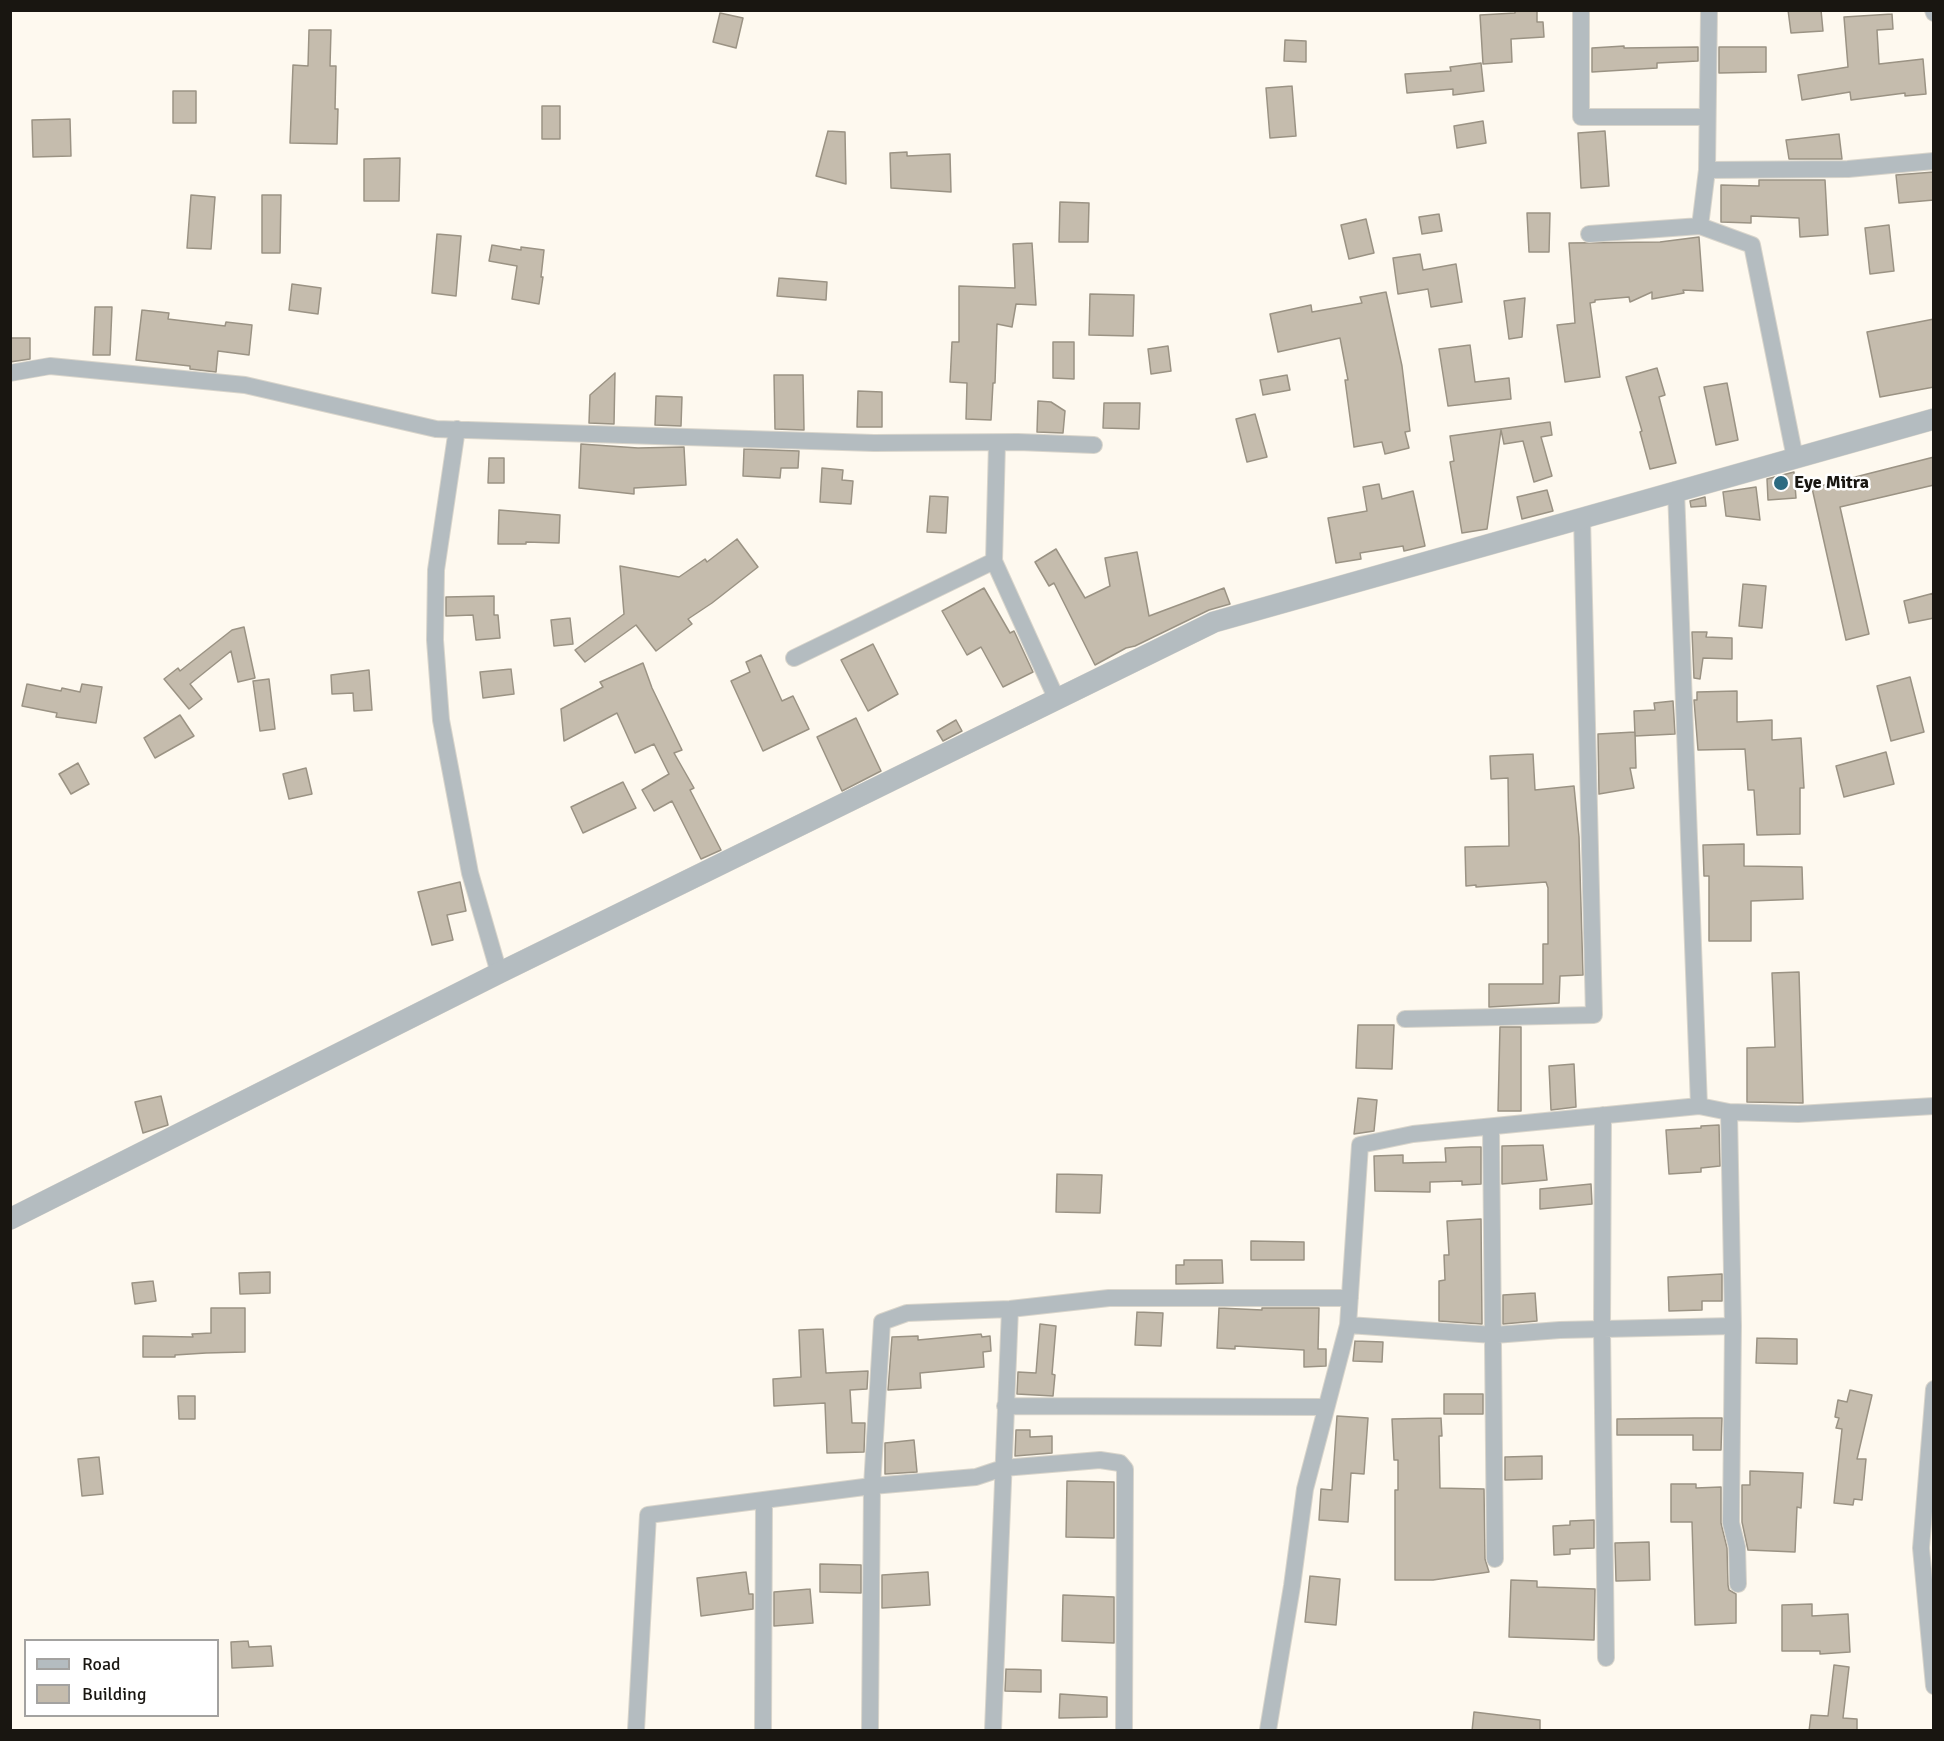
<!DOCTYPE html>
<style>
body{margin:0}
#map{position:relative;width:1944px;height:1741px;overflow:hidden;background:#fef9ef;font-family:Signika,sans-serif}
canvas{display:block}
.frame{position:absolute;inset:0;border:12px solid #191611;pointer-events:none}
.legend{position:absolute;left:24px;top:1639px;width:195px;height:78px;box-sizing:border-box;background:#fff;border:2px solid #a3a2a0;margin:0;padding:8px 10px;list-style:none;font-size:18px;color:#191611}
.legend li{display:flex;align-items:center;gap:12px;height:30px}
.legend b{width:30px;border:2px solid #a3a2a0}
</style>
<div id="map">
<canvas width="1944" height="1741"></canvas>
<div class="frame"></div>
<ul class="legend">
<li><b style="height:8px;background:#b4bcc0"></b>Road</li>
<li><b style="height:16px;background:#c5bcad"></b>Building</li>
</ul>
</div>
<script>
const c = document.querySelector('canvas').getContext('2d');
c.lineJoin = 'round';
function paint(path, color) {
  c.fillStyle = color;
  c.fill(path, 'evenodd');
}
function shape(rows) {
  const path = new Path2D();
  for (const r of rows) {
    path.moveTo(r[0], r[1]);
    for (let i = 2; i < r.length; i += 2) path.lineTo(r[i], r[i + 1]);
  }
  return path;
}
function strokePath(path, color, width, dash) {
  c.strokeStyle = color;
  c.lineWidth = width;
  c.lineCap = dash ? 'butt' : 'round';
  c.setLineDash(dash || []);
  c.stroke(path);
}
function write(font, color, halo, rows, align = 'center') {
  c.font = font + ' Signika,sans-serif';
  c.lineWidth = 5;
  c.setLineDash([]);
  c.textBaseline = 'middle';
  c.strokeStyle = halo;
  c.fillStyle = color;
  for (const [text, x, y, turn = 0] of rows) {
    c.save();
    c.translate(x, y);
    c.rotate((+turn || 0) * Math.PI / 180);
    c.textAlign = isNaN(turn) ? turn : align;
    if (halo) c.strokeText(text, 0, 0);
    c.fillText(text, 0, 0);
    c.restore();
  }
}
const building = shape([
 [1515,10,1537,10,1537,22,1543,22,1544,37,1511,39,1512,62,1483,64,1480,15,1515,13,1515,10],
 [1788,10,1821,10,1823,31,1791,33,1788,10],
 [720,13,743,18,736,48,713,42,720,13],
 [1892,14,1893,29,1877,30,1879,64,1923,59,1926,94,1905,96,1905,93,1851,100,1850,92,1802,100,1798,75,1848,67,1844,17,1892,14],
 [309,30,331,30,330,66,336,66,335,109,338,109,337,144,290,143,293,65,308,66,309,30],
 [1285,40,1306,41,1306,62,1284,61,1285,40],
 [1624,46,1624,48,1698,47,1698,61,1657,63,1657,68,1592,72,1592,48,1624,46],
 [1719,47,1766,47,1766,72,1719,73,1719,47],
 [1481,63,1484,91,1453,95,1453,89,1407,93,1405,74,1451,71,1450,67,1481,63],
 [1292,86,1296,136,1270,138,1266,88,1292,86],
 [173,91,196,91,196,123,173,123,173,91],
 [542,106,560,106,560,139,542,139,542,106],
 [70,119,71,156,33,157,32,120,70,119],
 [1483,121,1486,143,1457,148,1454,126,1483,121],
 [828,131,845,132,846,184,816,176,828,131],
 [1605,131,1609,186,1581,188,1578,133,1605,131],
 [1839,134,1842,159,1789,159,1786,140,1839,134],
 [907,152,907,156,950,154,951,192,891,188,890,153,907,152],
 [400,158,399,201,364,201,364,159,400,158],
 [1934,172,1934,200,1899,203,1896,175,1934,172],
 [1759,180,1825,180,1828,235,1800,237,1799,218,1751,216,1751,223,1721,222,1721,185,1759,186,1759,180],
 [191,195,215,197,211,249,187,248,191,195],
 [262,195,281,195,280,253,262,253,262,195],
 [1060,202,1089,203,1088,242,1059,242,1060,202],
 [1527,213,1550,213,1549,252,1529,252,1527,213],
 [1439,214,1442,231,1422,234,1419,217,1439,214],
 [1366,219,1374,253,1349,259,1341,225,1366,219],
 [1889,225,1894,271,1870,274,1865,228,1889,225],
 [437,234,461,236,456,296,432,293,437,234],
 [1699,237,1703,291,1683,290,1684,293,1652,299,1652,292,1630,302,1629,297,1595,300,1595,302,1590,303,1600,377,1565,382,1557,325,1575,323,1569,243,1660,242,1699,237],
 [1032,243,1036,305,1016,304,1012,327,997,324,995,383,993,383,991,420,966,419,967,383,950,382,952,342,959,342,959,286,1015,288,1013,244,1032,243],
 [492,245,521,250,521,247,544,250,541,277,543,277,539,304,512,299,517,266,489,261,492,245],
 [1420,254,1423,270,1456,264,1462,302,1431,307,1428,289,1398,294,1393,258,1420,254],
 [779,278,827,282,826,300,777,296,779,278],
 [292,284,321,288,318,314,289,310,292,284],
 [1386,292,1402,366,1410,431,1405,432,1409,448,1385,454,1382,442,1354,447,1345,380,1348,380,1340,338,1278,352,1270,314,1311,305,1312,312,1362,303,1360,297,1386,292],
 [1090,294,1134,295,1133,336,1089,335,1090,294],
 [1525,298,1522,337,1509,339,1504,301,1525,298],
 [95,307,112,307,110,355,93,355,95,307],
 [142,310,169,313,168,319,225,326,226,322,252,325,249,355,218,351,216,372,190,369,190,366,136,360,142,310],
 [1934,319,1934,387,1880,397,1867,332,1934,319],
 [10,338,30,338,30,359,10,362,10,338],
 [1053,342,1074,342,1074,379,1053,378,1053,342],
 [1470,345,1475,382,1509,378,1511,399,1448,406,1439,349,1470,345],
 [1168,346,1171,371,1151,374,1148,349,1168,346],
 [1657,368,1665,395,1659,397,1676,463,1650,469,1640,432,1642,431,1626,377,1657,368],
 [615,373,614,424,589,423,590,395,615,373],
 [774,375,803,375,804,430,775,429,774,375],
 [1287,375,1290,390,1263,395,1260,380,1287,375],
 [1727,383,1738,440,1716,445,1704,387,1727,383],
 [858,391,882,392,882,427,857,427,858,391],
 [656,396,682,397,681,426,655,425,656,396],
 [1038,401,1051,402,1065,411,1063,433,1037,432,1038,401],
 [1104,403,1140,403,1139,429,1103,428,1104,403],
 [1255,414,1267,457,1247,462,1236,419,1255,414],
 [1550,422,1552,435,1541,437,1552,476,1534,482,1523,441,1504,444,1501,430,1487,529,1462,533,1450,462,1454,461,1450,436,1550,422],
 [581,444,638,448,684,447,686,485,634,488,634,494,579,488,581,444],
 [744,449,799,451,798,468,781,468,780,478,743,476,744,449],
 [1934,457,1934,485,1840,507,1869,634,1846,640,1812,488,1934,457],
 [489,458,504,458,504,483,488,483,489,458],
 [822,468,843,470,842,480,853,481,851,504,820,502,822,468],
 [1794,472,1796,498,1768,500,1767,479,1794,472],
 [1379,484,1382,499,1413,491,1425,546,1404,551,1403,546,1360,553,1361,559,1336,563,1328,518,1367,511,1363,487,1379,484],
 [1756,487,1760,520,1726,516,1723,492,1756,487],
 [1547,490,1553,511,1522,519,1517,497,1547,490],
 [930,496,948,497,946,533,927,532,930,496],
 [1705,497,1706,506,1691,507,1690,501,1705,497],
 [499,510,560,515,559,543,526,542,526,544,498,544,499,510],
 [737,539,758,567,712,603,688,619,692,624,656,651,636,625,585,662,575,650,624,614,620,566,679,577,705,559,707,562,737,539],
 [1056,549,1085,598,1110,586,1105,558,1137,552,1149,616,1224,588,1230,604,1209,610,1135,646,1126,648,1095,665,1054,583,1049,586,1035,562,1056,549],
 [1743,584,1766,586,1762,628,1739,626,1743,584],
 [984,588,1010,633,1014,631,1033,672,1003,687,981,647,967,655,942,611,984,588],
 [1934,593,1934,618,1909,623,1904,601,1934,593],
 [494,596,494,615,498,615,500,638,476,640,473,615,446,616,446,597,494,596],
 [570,618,573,644,554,646,551,620,570,618],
 [244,627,255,678,238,682,231,651,190,684,202,699,189,709,164,679,178,668,180,671,232,630,244,627],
 [1692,632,1707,632,1706,637,1732,638,1732,659,1703,658,1700,679,1694,678,1692,632],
 [873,644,898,694,868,711,841,660,873,644],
 [761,655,782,701,793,696,809,729,763,751,731,681,750,672,746,662,761,655],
 [643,663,652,688,682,750,674,753,694,788,690,790,721,850,701,859,672,801,654,811,642,790,669,774,654,744,635,753,617,713,564,741,561,709,603,687,600,682,643,663],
 [511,669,514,694,483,698,480,672,511,669],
 [369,670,372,710,354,711,353,693,332,694,331,675,369,670],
 [1910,677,1924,732,1891,741,1877,686,1910,677],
 [269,679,275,729,260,731,253,681,269,679],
 [27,684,61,691,62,688,80,692,82,684,102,687,96,723,56,717,57,713,22,706,27,684],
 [1737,691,1737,722,1772,720,1772,740,1801,738,1804,788,1800,788,1800,834,1757,835,1754,790,1748,790,1745,749,1698,750,1694,700,1697,700,1697,692,1737,691],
 [1673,701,1675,734,1635,736,1634,711,1655,710,1654,703,1673,701],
 [180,715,194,736,155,758,144,738,180,715],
 [856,718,881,771,842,791,817,737,856,718],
 [956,720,962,731,943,741,937,731,956,720],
 [1635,732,1636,768,1630,768,1634,788,1599,794,1598,734,1635,732],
 [1886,752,1894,784,1844,797,1836,766,1886,752],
 [1533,754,1535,790,1574,786,1579,837,1583,975,1560,976,1559,1003,1489,1007,1489,984,1543,984,1543,944,1548,944,1548,888,1546,882,1476,887,1476,885,1466,886,1465,847,1509,846,1508,778,1491,779,1490,756,1533,754],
 [78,763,89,784,71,794,59,774,78,763],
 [306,768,312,794,289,799,283,774,306,768],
 [623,782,636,808,583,833,571,807,623,782],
 [1744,844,1744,866,1802,867,1803,899,1751,901,1751,941,1709,941,1709,876,1704,876,1703,845,1744,844],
 [460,882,466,911,447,915,453,940,432,945,418,892,460,882],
 [1799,972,1803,1103,1747,1102,1747,1048,1775,1047,1772,973,1799,972],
 [1358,1025,1394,1025,1392,1069,1356,1068,1358,1025],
 [1500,1027,1521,1027,1521,1111,1498,1111,1500,1027],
 [1574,1064,1576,1107,1551,1110,1549,1066,1574,1064],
 [161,1096,168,1125,143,1133,135,1102,161,1096],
 [1358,1098,1377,1100,1374,1131,1354,1134,1358,1098],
 [1719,1125,1720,1166,1701,1168,1701,1172,1669,1174,1666,1130,1701,1128,1701,1126,1719,1125],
 [1543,1145,1547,1180,1502,1184,1502,1146,1543,1145],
 [1471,1147,1481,1147,1481,1184,1462,1185,1462,1181,1430,1182,1430,1192,1375,1191,1374,1156,1403,1155,1403,1163,1446,1162,1445,1148,1471,1147],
 [1057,1174,1102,1175,1100,1213,1056,1212,1057,1174],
 [1591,1184,1592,1204,1540,1209,1540,1189,1591,1184],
 [1481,1219,1482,1324,1439,1321,1439,1281,1445,1280,1444,1255,1449,1255,1447,1221,1481,1219],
 [1251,1241,1304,1242,1304,1260,1251,1260,1251,1241],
 [1184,1260,1222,1260,1223,1283,1176,1284,1176,1265,1184,1265,1184,1260],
 [270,1272,270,1293,240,1294,239,1273,270,1272],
 [1722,1274,1722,1301,1702,1301,1702,1310,1669,1311,1668,1277,1722,1274],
 [153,1281,156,1301,135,1304,132,1283,153,1281],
 [1535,1293,1537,1321,1503,1324,1503,1295,1535,1293],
 [211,1308,245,1308,245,1352,206,1353,175,1355,175,1357,143,1357,143,1336,193,1337,192,1334,211,1333,211,1308],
 [1219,1308,1262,1310,1262,1308,1319,1308,1318,1349,1326,1349,1326,1366,1304,1367,1304,1350,1235,1346,1235,1349,1217,1348,1219,1308],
 [1137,1312,1163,1313,1161,1346,1135,1345,1137,1312],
 [1040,1324,1056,1326,1052,1374,1055,1375,1053,1396,1017,1394,1018,1372,1036,1373,1040,1324],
 [823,1329,826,1373,868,1371,867,1389,850,1390,852,1423,865,1423,864,1452,827,1453,825,1403,774,1406,773,1379,801,1377,799,1330,823,1329],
 [981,1334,982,1337,990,1336,991,1351,983,1352,984,1367,920,1373,921,1388,888,1390,892,1337,918,1336,918,1340,981,1334],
 [1757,1338,1797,1339,1797,1364,1756,1363,1757,1338],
 [1355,1341,1383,1342,1382,1362,1353,1361,1355,1341],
 [1850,1390,1872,1395,1857,1459,1866,1459,1862,1500,1854,1499,1853,1505,1834,1503,1842,1429,1836,1428,1839,1418,1835,1417,1838,1400,1847,1402,1850,1390],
 [1444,1394,1483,1394,1483,1414,1444,1414,1444,1394],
 [178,1396,195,1396,195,1419,179,1419,178,1396],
 [1337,1416,1368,1418,1364,1474,1351,1473,1348,1522,1319,1520,1321,1489,1332,1490,1337,1416],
 [1441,1418,1442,1436,1439,1436,1440,1488,1484,1489,1485,1559,1489,1572,1433,1580,1395,1580,1395,1490,1398,1490,1398,1460,1394,1460,1392,1419,1441,1418],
 [1694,1418,1722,1418,1721,1450,1693,1450,1693,1435,1617,1435,1617,1419,1694,1418],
 [1016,1430,1030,1430,1030,1437,1052,1436,1052,1453,1015,1456,1016,1430],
 [914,1440,917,1472,885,1474,885,1443,914,1440],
 [1542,1456,1542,1479,1505,1480,1505,1457,1542,1456],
 [99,1457,103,1494,82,1496,78,1459,99,1457],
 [1750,1471,1803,1473,1801,1508,1797,1507,1795,1552,1748,1550,1742,1522,1742,1485,1750,1485,1750,1471],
 [1067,1481,1114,1482,1114,1538,1066,1537,1067,1481],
 [1671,1484,1696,1484,1696,1488,1721,1487,1721,1523,1727,1548,1728,1585,1729,1590,1736,1594,1736,1623,1695,1625,1692,1522,1671,1522,1671,1484],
 [1594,1520,1594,1548,1570,1549,1570,1554,1554,1555,1553,1526,1570,1525,1570,1521,1594,1520],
 [1649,1542,1650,1580,1616,1581,1615,1543,1649,1542],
 [820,1564,861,1565,861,1593,820,1592,820,1564],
 [746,1572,749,1594,753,1594,753,1609,701,1616,697,1578,746,1572],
 [928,1572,930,1605,882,1608,882,1575,928,1572],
 [1310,1576,1340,1579,1336,1625,1305,1622,1310,1576],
 [1511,1580,1537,1581,1537,1587,1595,1589,1594,1640,1509,1637,1511,1580],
 [810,1589,813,1623,774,1626,774,1592,810,1589],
 [1063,1595,1114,1597,1114,1643,1062,1641,1063,1595],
 [1812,1604,1812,1616,1848,1614,1850,1652,1820,1654,1820,1651,1782,1651,1782,1605,1812,1604],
 [248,1641,249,1647,271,1646,273,1666,232,1668,231,1642,248,1641],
 [1834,1665,1849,1667,1843,1718,1857,1719,1857,1731,1809,1731,1811,1715,1828,1716,1834,1665],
 [1006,1669,1041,1670,1041,1692,1005,1691,1006,1669],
 [1060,1694,1107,1697,1107,1717,1059,1718,1060,1694],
 [1474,1712,1540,1720,1540,1731,1472,1731,1474,1712]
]);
paint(building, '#c5bcad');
strokePath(building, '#9b9384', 1.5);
const minor = shape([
 [1581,10,1581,117,1707,117],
 [1709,10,1707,170,1700,226,1752,245,1795,458],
 [1933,10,1934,13],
 [1707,170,1848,169,1934,161],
 [1589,234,1700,226],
 [10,373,50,366,245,385,436,429,874,443,1018,442,1094,445],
 [457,429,436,570,435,640,441,720,470,873,499,973],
 [997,443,994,561,1057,700],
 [794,658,994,561],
 [1405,1019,1594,1015,1582,518],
 [1699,1106,1729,1112,1798,1114,1934,1106],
 [1603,1115,1602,1329,1606,1658],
 [1491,1127,1495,1559],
 [1348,1325,1360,1145,1413,1134,1699,1106,1676,490],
 [1733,1326,1731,1523,1737,1547,1738,1584],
 [1934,1389,1921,1548,1934,1686],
 [1005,1406,1326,1407],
 [636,1730,648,1515,872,1486,976,1477,1003,1468,1100,1460,1120,1463,1125,1469,1124,1730],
 [763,1730,764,1502],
 [870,1730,872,1486,882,1322,907,1313,1010,1309,1109,1298,1350,1298],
 [993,1730,1010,1309],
 [1268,1730,1292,1586,1305,1489,1348,1325,1494,1335,1560,1330,1733,1326,1729,1112]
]);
const tertiary = shape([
 [10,1219,499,973,1214,622,1934,419]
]);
strokePath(minor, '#d9d5cb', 18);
strokePath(tertiary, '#d9d5cb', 22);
strokePath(minor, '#b4bcc0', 16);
strokePath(tertiary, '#b4bcc0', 21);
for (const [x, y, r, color] of [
 [1781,483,8,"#2d6b81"]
]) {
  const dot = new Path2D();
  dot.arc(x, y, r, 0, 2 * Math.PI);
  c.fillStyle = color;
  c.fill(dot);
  strokePath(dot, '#fff', 2);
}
write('bold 18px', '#191611', '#fff', [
 ["Eye Mitra",1794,483]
], 'left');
</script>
